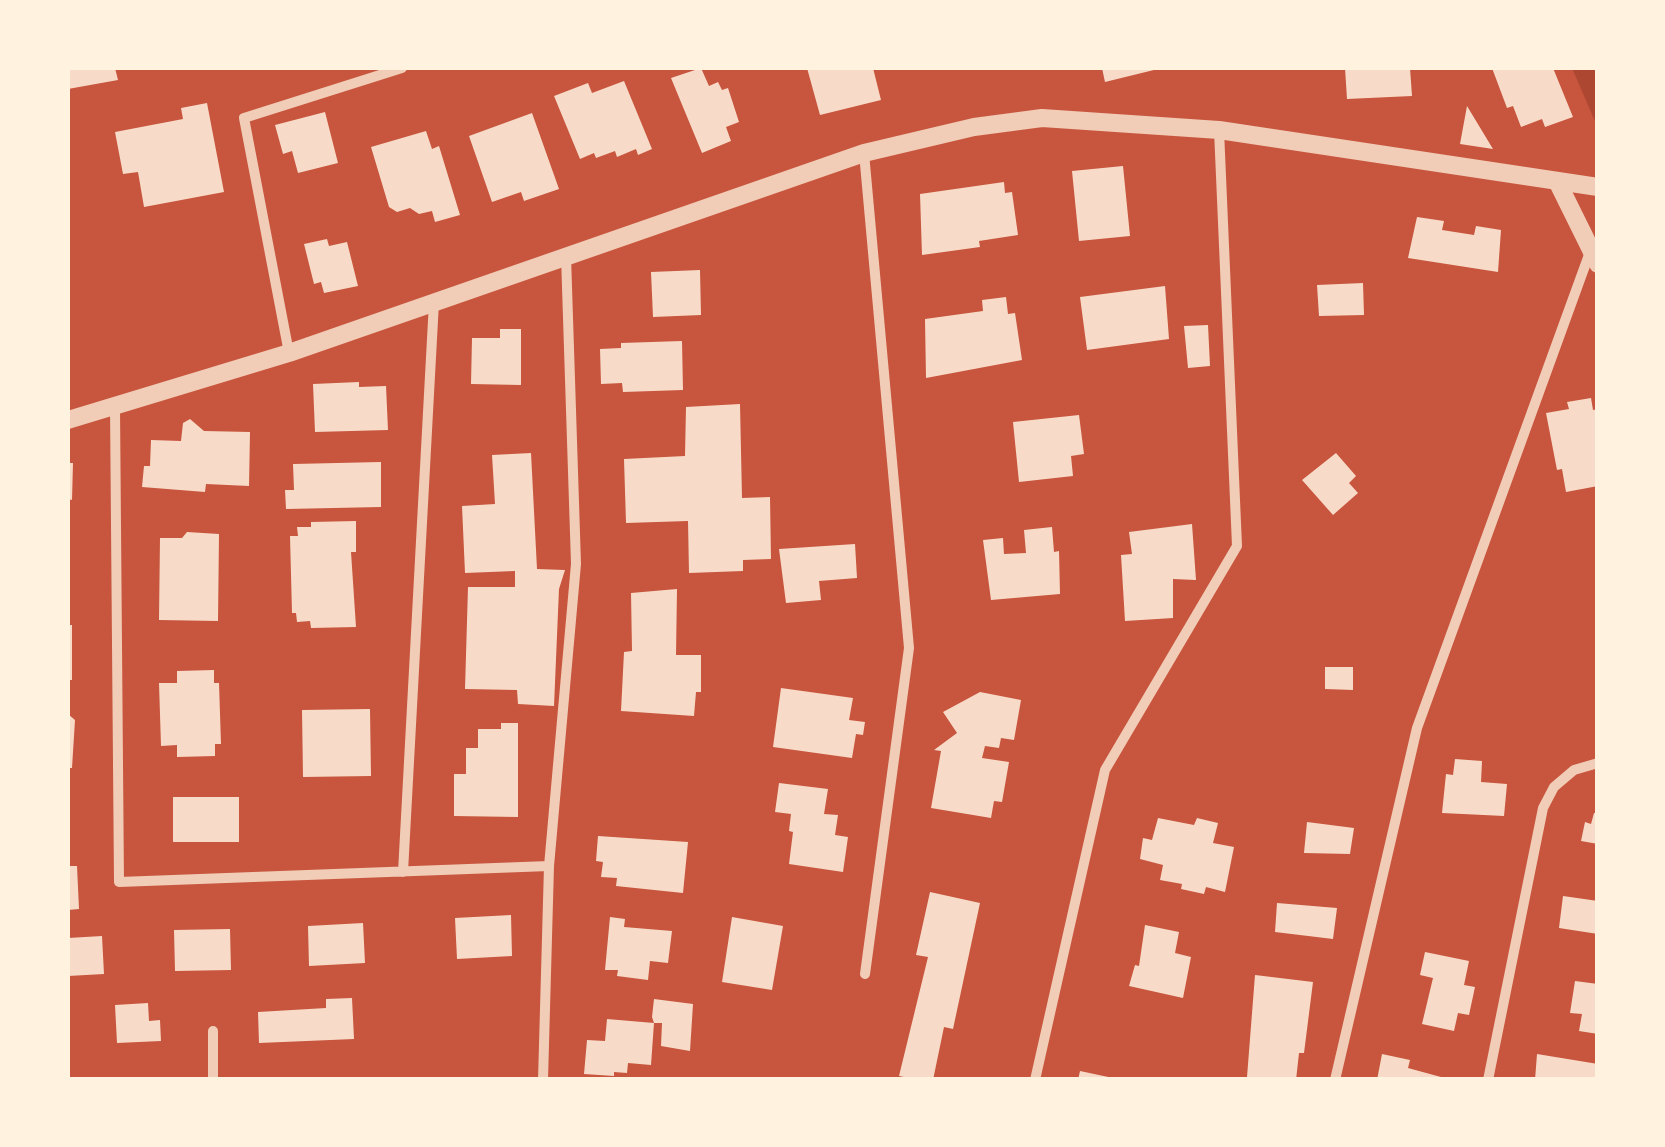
<!DOCTYPE html>
<html>
<head>
<meta charset="utf-8">
<style>
	body { margin:0 }
	#map { position:relative; width:1665px; height:1147px; overflow:hidden; background:#c8553d; font-family:"Archivo Narrow",sans-serif }
	canvas { display:block }
	.frame { position:absolute; inset:0; border:70px solid #fff3e0; pointer-events:none }
</style>
</head>
<body>
<div id="map">
<canvas width="1665" height="1147"></canvas>
<div class="frame"></div>
</div>
<script>
const ctx = document.querySelector('canvas').getContext('2d');
ctx.lineJoin = 'round';
function paint(path, color) { ctx.fillStyle = color; ctx.fill(path, 'evenodd'); }
const shape = rows => new Path2D(rows.map(r => 'M' + r).join(''));
function stroke(path, color, width, dash) { ctx.strokeStyle = color; ctx.lineWidth = width; ctx.lineCap = dash ? 'butt' : 'round'; ctx.setLineDash(dash || []); ctx.stroke(path); }
paint(shape([
	[1572,68,1597,68,1597,126]
]), '#ae4732');
paint(shape([
	[68,68,115,68,118,80,68,89],
	[701,68,709,86,718,82,722,90,728,88,739,122,726,127,731,141,702,153,671,78],
	[807,68,873,68,881,100,820,115],
	[1102,68,1158,68,1158,69,1105,82],
	[1345,68,1410,68,1412,96,1347,99],
	[1492,68,1553,68,1573,117,1545,127,1542,119,1521,127,1513,106,1507,108],
	[624,81,652,149,638,155,636,149,617,157,615,151,596,158,594,153,580,159,554,96,588,83,592,93],
	[207,103,224,192,144,207,138,172,123,174,115,132,183,119,181,108],
	[1467,106,1493,149,1460,144],
	[325,112,338,163,298,173,292,151,283,154,275,125],
	[532,113,559,189,524,201,521,192,492,202,469,136],
	[426,131,432,149,439,146,460,215,435,222,432,211,419,214,410,208,397,212,389,207,371,147],
	[1123,166,1130,236,1079,241,1072,171],
	[1004,182,1005,193,1012,192,1018,235,979,241,980,247,922,255,920,194],
	[1417,217,1444,221,1442,230,1474,235,1476,226,1501,230,1498,272,1408,258],
	[327,239,329,246,347,242,358,286,324,293,321,282,314,284,304,244],
	[700,270,701,315,653,317,651,272],
	[1363,283,1364,315,1319,316,1317,285],
	[1165,286,1169,339,1087,350,1080,297],
	[1006,297,1008,314,1015,313,1022,360,926,378,925,319,983,311,982,300],
	[1208,325,1210,366,1188,368,1184,326],
	[500,329,521,329,521,385,471,384,472,338,500,338],
	[682,341,683,390,623,392,622,383,601,384,600,349,621,348,621,343],
	[359,382,359,387,386,386,388,430,315,432,313,384],
	[1591,398,1593,410,1598,409,1598,486,1566,492,1562,469,1557,470,1546,413,1569,409,1567,402],
	[740,404,742,498,770,497,771,559,743,560,743,571,689,573,688,521,626,523,624,459,685,456,686,407],
	[1079,415,1084,454,1071,456,1073,476,1019,482,1013,422],
	[190,419,204,431,250,432,249,486,206,484,205,492,142,487,144,466,150,466,151,440,181,441,183,423],
	[531,453,537,569,565,570,559,589,554,706,518,704,517,690,465,689,468,587,515,587,515,571,465,573,462,506,495,504,492,455],
	[1336,453,1356,476,1349,483,1358,493,1333,515,1302,480],
	[381,462,381,507,286,509,285,490,294,490,293,464],
	[68,463,73,463,72,500,68,499],
	[356,521,356,552,351,552,356,627,311,628,310,621,297,622,296,613,292,613,290,536,298,536,297,527,311,527,311,522],
	[1192,524,1196,580,1173,579,1173,618,1125,621,1121,555,1132,554,1129,532],
	[1052,527,1054,552,1059,551,1060,594,991,600,983,540,1003,538,1004,554,1026,553,1024,530],
	[187,532,219,534,218,621,159,620,160,538,182,538],
	[855,544,857,578,819,581,821,600,786,603,779,549],
	[677,589,676,655,701,655,701,692,696,692,694,716,621,711,624,652,632,651,631,593],
	[68,625,72,625,72,680,68,680],
	[1325,667,1353,667,1353,690,1325,689],
	[214,670,214,683,219,683,221,744,215,744,215,756,177,757,177,745,161,746,159,683,177,683,177,671],
	[781,688,853,698,849,720,865,722,863,735,856,734,852,758,773,747],
	[980,692,1021,700,1014,740,1001,738,999,748,985,746,982,758,1009,762,1002,802,994,801,991,818,931,808,941,751,934,750,957,733,943,712],
	[370,709,371,776,303,777,302,710],
	[68,714,75,720,72,768,68,768],
	[501,723,518,723,518,817,454,816,454,774,466,774,466,748,478,748,478,729,501,729],
	[1455,759,1482,761,1481,782,1507,784,1504,816,1442,813,1446,774,1453,775],
	[779,783,828,789,824,814,838,815,835,835,848,837,843,872,789,864,793,832,789,831,791,814,775,812],
	[173,797,239,797,239,842,173,842],
	[1594,813,1598,813,1598,844,1581,841,1585,822,1591,824],
	[1158,818,1194,825,1197,818,1218,823,1213,843,1234,847,1225,892,1206,887,1204,894,1181,889,1182,884,1160,880,1163,865,1140,859,1143,838,1152,840],
	[1307,822,1354,828,1350,854,1304,853],
	[598,836,688,842,683,893,616,886,617,878,601,877,603,862,596,861],
	[68,866,77,866,79,909,68,910],
	[930,892,980,903,953,1029,944,1027,933,1080,919,1080,899,1076,928,957,916,955],
	[1563,896,1598,901,1598,934,1559,928],
	[1277,903,1337,908,1333,939,1275,932],
	[511,915,512,956,457,959,455,918],
	[610,917,625,919,624,927,672,931,668,963,650,961,648,980,617,976,618,970,605,970],
	[732,917,783,926,772,990,722,982],
	[363,923,365,963,309,966,308,926],
	[1145,925,1179,932,1175,953,1191,957,1183,998,1129,986,1135,965,1139,966],
	[230,929,231,970,175,971,174,930],
	[102,936,104,974,68,976,68,938],
	[1425,952,1469,961,1464,985,1475,987,1469,1015,1458,1013,1454,1031,1422,1024,1433,978,1420,975],
	[1255,975,1313,982,1304,1053,1299,1053,1296,1080,1247,1077],
	[1575,981,1598,984,1598,1034,1579,1031,1582,1014,1570,1013],
	[352,998,354,1039,259,1043,258,1012,326,1008,326,999],
	[654,999,693,1004,690,1051,661,1046,662,1023,654,1023,652,1017],
	[148,1003,149,1021,160,1020,161,1041,117,1043,115,1005],
	[607,1019,654,1023,651,1065,628,1063,627,1073,614,1072,614,1076,584,1074,587,1040,605,1041],
	[1382,1054,1410,1060,1408,1068,1452,1080,1377,1080],
	[1537,1054,1598,1064,1598,1080,1535,1080],
	[1080,1071,1113,1078,1113,1080,1078,1080]
]), '#f7dbc8');
stroke(shape([
	[864,153,909,648,865,974],
	[289,353,244,118,402,68],
	[115,407,119,882,549,866],
	[403,872,434,302],
	[213,1080,213,1031],
	[543,1080,549,866,576,564,566,256],
	[1035,1080,1105,770,1237,546,1219,130],
	[1335,1080,1417,728,1590,252],
	[1488,1080,1543,808,1554,787,1574,770,1598,763]
]), '#f1ccb7', 10);
stroke(shape([
	[1557,181,1598,264],
	[68,420,289,353,864,153,974,127,1042,118,1219,130,1598,187]
]), '#f1ccb7', 18);
</script>
</body>
</html>
